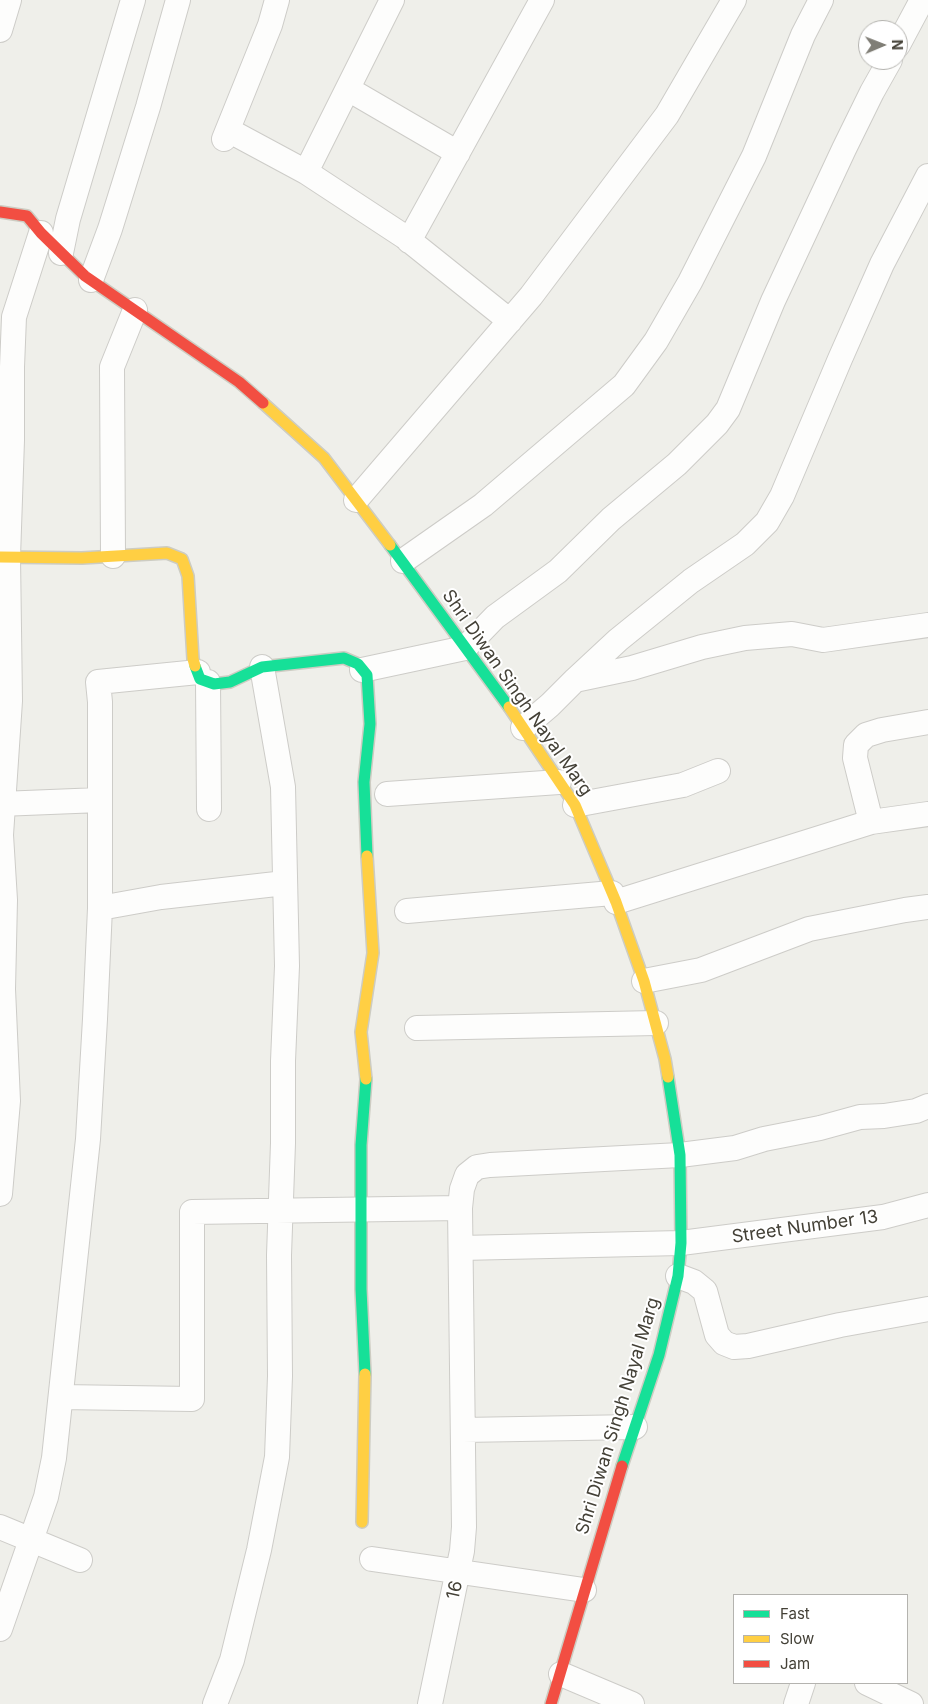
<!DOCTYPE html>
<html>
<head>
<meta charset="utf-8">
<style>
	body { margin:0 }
	#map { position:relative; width:928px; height:1704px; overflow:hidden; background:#efefea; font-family:Inter,sans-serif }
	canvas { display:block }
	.legend { position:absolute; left:733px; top:1594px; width:175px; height:90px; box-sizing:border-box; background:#fff; border:1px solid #b4b3af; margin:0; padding:6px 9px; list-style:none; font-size:15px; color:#444137 }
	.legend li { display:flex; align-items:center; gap:10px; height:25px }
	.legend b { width:25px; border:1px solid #b4b3af }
	.north { position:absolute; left:858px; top:20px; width:50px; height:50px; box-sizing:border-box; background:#fff; border:1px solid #b4b3af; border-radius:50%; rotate:89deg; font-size:14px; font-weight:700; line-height:20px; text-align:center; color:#444137 }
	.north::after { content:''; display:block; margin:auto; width:18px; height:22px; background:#807e76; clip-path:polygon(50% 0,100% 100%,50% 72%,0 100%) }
</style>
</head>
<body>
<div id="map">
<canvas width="928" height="1704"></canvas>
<ul class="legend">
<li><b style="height:6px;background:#16e098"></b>Fast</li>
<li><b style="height:6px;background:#ffcf43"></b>Slow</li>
<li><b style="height:6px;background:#f24e42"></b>Jam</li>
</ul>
<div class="north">N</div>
</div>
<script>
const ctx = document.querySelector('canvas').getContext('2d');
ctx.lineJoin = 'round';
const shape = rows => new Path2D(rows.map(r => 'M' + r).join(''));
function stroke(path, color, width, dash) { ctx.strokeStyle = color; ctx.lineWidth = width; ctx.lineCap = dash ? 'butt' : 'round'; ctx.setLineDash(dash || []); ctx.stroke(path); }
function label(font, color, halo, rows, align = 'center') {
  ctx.font = font + ' Inter,sans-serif'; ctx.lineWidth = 4; ctx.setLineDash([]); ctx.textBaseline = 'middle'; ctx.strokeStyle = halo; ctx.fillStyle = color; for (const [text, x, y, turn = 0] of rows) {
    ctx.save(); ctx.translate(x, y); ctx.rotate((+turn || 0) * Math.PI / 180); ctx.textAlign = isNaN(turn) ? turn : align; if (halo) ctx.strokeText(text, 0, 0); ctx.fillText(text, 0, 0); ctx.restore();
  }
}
const street = shape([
	[392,0,306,172,405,237,510,321],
	[0,30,9,0],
	[898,45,922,0],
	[348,89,458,153],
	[228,130,306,172],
	[224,139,270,25,277,0],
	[409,241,542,0],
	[61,253,68,219,133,0],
	[91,280,110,229,148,107,178,0],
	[356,500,531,296,667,115,734,0],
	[113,556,112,367,135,310],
	[403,561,483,505,624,385,656,341,690,282,754,156,803,35,821,0],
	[362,670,465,648,495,617,558,571,611,519,677,464,717,424,728,409,773,301,844,149,872,92,890,60],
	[575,680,632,668,702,647,745,638,792,634,823,640,928,625],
	[208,682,209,809],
	[523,728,550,705,575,680,618,640,691,581,745,544,767,522,782,496,840,359,882,264,928,176],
	[387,794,559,782],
	[0,804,100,800],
	[575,805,683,785,718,771],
	[871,822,855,758,856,745,866,735,882,730,928,722],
	[616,902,871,822,928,814],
	[100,908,161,897,285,883],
	[407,911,612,893],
	[644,981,701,970,809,929,905,910,928,907],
	[417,1028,656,1023],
	[0,1194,8,1101,3,989,5,900,1,835,10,701,8,557,12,440,12,367,14,317,41,233],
	[461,1248,681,1243,883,1217,928,1205],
	[678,1276,694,1282,705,1291,717,1335,724,1343,734,1347,748,1346,840,1325,928,1309],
	[61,1397,192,1399,192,1212,460,1208],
	[463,1430,635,1427],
	[0,1527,80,1560],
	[372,1559,584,1590],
	[0,1629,46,1497,54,1458,88,1139,95,1019,100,908,100,702,98,682,198,672],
	[561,1674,632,1704],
	[867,1683,911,1704],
	[215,1704,232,1660,259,1550,277,1457,280,1376,279,1255,283,1143,283,1061,287,966,283,787,262,667],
	[430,1704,462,1551,464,1527,460,1208,462,1189,467,1175,477,1167,490,1165,680,1155,735,1148,764,1139,820,1128,860,1117,884,1116,916,1111,928,1106],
	[796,1704,803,1683]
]);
const fast = shape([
	[390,545,509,707],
	[195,666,200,679,214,684,230,682,262,667,344,658,358,664,367,675,370,724,364,782,367,856],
	[365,1374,361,1289,361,1145,366,1079],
	[622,1466,659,1355,678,1276,681,1243,680,1155,668,1077]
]);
const slow = shape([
	[263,403,324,458,390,545],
	[0,557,82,558,167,553,182,559,188,576,193,659,195,666],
	[509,707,575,805,616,902,644,981,665,1059,668,1077],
	[366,1079,361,1032,373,953,367,856],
	[362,1522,365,1374]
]);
const jam = shape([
	[0,212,27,216,41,233,85,276,239,382,263,403],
	[551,1704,622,1466]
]);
stroke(street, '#cdccc8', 26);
stroke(fast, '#cdccc2', 14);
stroke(slow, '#cdccc2', 14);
stroke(jam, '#cdccc2', 14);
stroke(street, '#fdfdfc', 24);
stroke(fast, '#16e098', 11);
stroke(slow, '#ffcf43', 11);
stroke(jam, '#f24e42', 11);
label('18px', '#444137', '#fff', [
	["Shri Diwan Singh Nayal Marg",517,693,55],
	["Street Number 13",805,1227,-8],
	["Shri Diwan Singh Nayal Marg",618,1416,-73],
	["16",455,1590,-78]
]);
</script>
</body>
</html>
